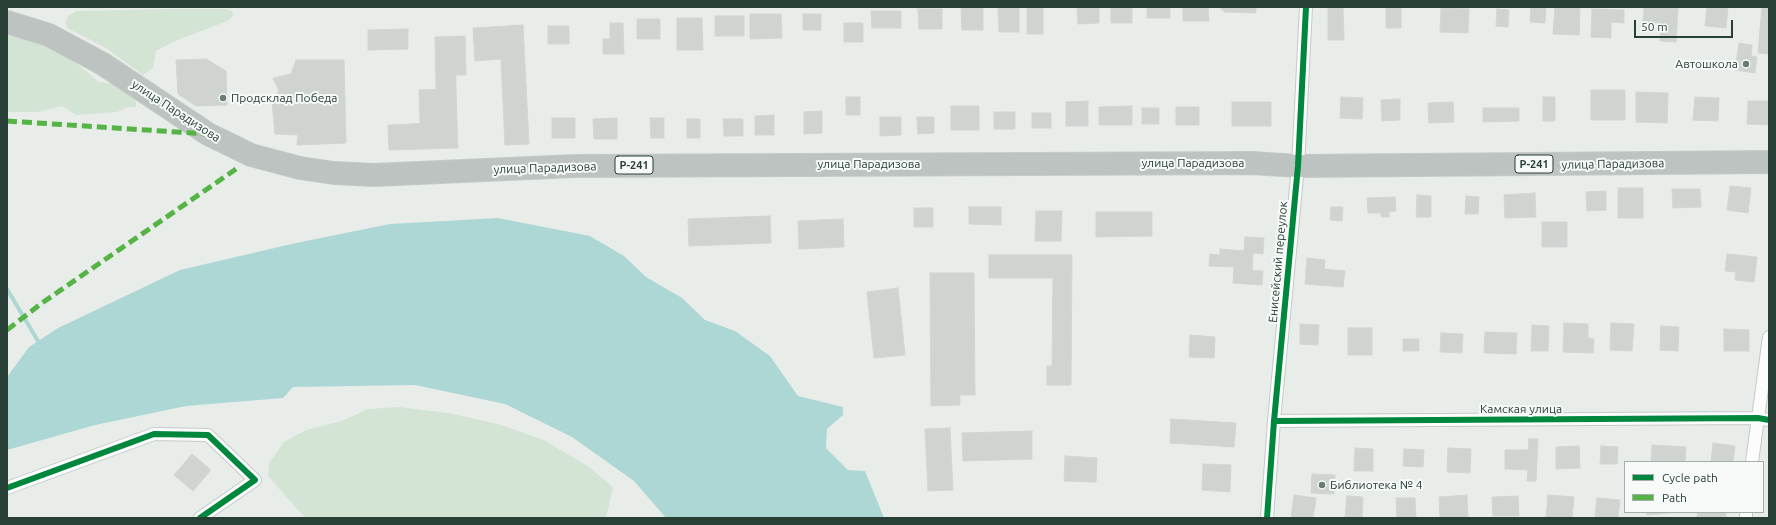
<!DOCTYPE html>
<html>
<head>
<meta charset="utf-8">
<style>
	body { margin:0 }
	#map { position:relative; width:1776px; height:525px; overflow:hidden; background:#e8edea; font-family:Ubuntu,sans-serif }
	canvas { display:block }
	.frame { position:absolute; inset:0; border:8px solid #273f34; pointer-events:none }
	.legend { position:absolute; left:1624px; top:461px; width:140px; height:52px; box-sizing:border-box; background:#f7faf8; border:1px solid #a4afaa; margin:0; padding:5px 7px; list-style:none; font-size:12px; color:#273f34 }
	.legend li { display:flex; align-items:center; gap:8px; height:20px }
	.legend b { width:20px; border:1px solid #a4afaa }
	.scale { position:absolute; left:1634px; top:20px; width:99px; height:18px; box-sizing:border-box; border:2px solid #273f34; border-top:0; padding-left:5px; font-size:12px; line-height:14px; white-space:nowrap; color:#273f34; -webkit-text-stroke:3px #f7faf8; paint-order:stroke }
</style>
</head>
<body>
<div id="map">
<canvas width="1776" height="525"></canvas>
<div class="frame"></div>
<ul class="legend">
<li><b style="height:5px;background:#00873e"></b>Cycle path</li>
<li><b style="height:5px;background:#56b346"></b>Path</li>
</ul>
<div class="scale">50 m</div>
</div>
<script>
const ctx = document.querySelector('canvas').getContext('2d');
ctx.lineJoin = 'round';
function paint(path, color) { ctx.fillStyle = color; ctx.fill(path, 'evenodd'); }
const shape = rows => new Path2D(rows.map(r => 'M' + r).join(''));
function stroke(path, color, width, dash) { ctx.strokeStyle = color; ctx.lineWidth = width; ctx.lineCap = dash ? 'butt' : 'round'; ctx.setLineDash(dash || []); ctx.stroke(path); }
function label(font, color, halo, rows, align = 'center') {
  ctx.font = font + ' Ubuntu,sans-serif'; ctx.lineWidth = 4; ctx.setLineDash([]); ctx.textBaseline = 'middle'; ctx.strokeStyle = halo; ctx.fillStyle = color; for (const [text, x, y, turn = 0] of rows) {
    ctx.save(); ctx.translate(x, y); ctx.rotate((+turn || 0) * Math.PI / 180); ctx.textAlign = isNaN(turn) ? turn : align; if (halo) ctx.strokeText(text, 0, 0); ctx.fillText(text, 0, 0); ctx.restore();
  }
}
paint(shape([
	[170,9,226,9,232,11,233,16,227,21,173,42,156,51,153,68,143,75,106,48,67,28,66,21,68,16,76,11],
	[7,35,13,36,61,51,99,82,115,84,136,98,136,107,129,107,117,112,76,115,62,106,38,112,7,112],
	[398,407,448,413,498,424,544,440,589,467,613,487,606,518,305,518,268,476,269,463,284,442,306,430,342,421,368,409]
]), '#d3e4d5');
paint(shape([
	[498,218,590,236,624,256,646,277,682,298,705,320,735,331,770,356,798,396,843,407,843,415,827,429,826,448,848,470,865,471,884,518,666,518,634,481,572,437,505,404,415,385,293,387,283,398,186,406,95,425,7,450,7,377,29,347,58,328,180,270,296,243,390,224]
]), '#add7d4');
stroke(shape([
	[7,289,38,341]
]), '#add7d4', 4);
const building = shape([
	[983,7,983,30,962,30,961,8,983,7],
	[1099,7,1099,23,1078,24,1077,8,1099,7],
	[1111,7,1132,7,1132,23,1111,23,1111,7],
	[1147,7,1170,7,1170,18,1147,18,1147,7],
	[1183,7,1208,7,1209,21,1183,21,1183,7],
	[1221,7,1256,7,1256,13,1224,12,1224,10,1221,10,1221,7],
	[1328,7,1343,7,1344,40,1328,40,1328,7],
	[1386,7,1401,7,1401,28,1386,28,1386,7],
	[1531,7,1546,7,1545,23,1530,22,1531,7],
	[1555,7,1580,8,1579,35,1553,34,1555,7],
	[1644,7,1678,8,1676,42,1660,41,1661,23,1643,22,1644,7],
	[1707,7,1728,7,1726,28,1705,26,1707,7],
	[1762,7,1769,7,1769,54,1758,53,1762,7],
	[998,8,1019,8,1019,32,999,32,998,8],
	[1027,8,1043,8,1043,34,1027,34,1027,8],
	[1441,8,1469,9,1468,33,1440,32,1441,8],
	[918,9,942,9,942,29,919,29,918,9],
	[1497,9,1509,10,1508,27,1496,26,1497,9],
	[1592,9,1624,10,1624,23,1611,22,1611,38,1591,37,1592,9],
	[871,11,901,11,901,28,872,28,871,11],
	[750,14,781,14,782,38,750,39,750,14],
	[803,14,821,14,821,30,803,30,803,14],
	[715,16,744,16,744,36,715,36,715,16],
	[677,18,702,18,703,50,677,50,677,18],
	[637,19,660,19,660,39,637,39,637,19],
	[610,23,623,23,624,54,603,54,603,39,610,39,610,23],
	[844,23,863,23,863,42,844,42,844,23],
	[523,25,529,144,505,145,501,59,475,61,473,28,523,25],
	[548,26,569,26,569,44,548,44,548,26],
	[408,29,408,49,368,50,368,30,408,29],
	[465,36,466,75,456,75,456,89,436,90,435,37,465,36],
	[1739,43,1752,45,1751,56,1757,57,1755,73,1735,70,1739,43],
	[206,59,226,71,227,105,196,106,178,94,176,60,206,59],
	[296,60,344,60,346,143,297,145,298,135,275,134,272,101,279,91,273,78,291,74,296,60],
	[456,89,457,122,420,124,419,90,456,89],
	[1591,90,1625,90,1625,120,1591,120,1591,90],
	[1636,92,1668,93,1667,123,1636,122,1636,92],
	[846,97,860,97,860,115,846,115,846,97],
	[1341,97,1363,98,1362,119,1340,118,1341,97],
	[1543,97,1555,97,1555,121,1543,121,1543,97],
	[1695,97,1719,98,1718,121,1693,120,1695,97],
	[1400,99,1400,120,1382,121,1381,100,1400,99],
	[1088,101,1088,126,1066,126,1066,102,1088,101],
	[1748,101,1769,101,1769,125,1747,124,1748,101],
	[1232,102,1271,102,1271,126,1232,126,1232,102],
	[1453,102,1454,122,1429,123,1428,103,1453,102],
	[951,106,979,106,979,130,951,130,951,106],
	[1132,106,1132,125,1099,125,1099,107,1132,106],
	[1176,107,1199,107,1199,125,1176,125,1176,107],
	[1142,108,1159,108,1159,124,1142,124,1142,108],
	[1483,108,1519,108,1519,121,1483,122,1483,108],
	[822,111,822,133,804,134,804,112,822,111],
	[994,112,1015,112,1015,129,994,129,994,112],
	[1032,113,1051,113,1051,128,1032,128,1032,113],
	[774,115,774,135,755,135,755,116,774,115],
	[880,117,901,117,901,135,880,136,880,117],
	[917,117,934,117,934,133,918,134,917,117],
	[552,118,575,118,575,138,552,138,552,118],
	[617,118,617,139,594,139,593,119,617,118],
	[650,118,664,118,664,138,651,138,650,118],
	[687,119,700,119,700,138,687,138,687,119],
	[723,119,743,119,743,136,724,136,723,119],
	[457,122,458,148,389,150,388,125,457,122],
	[1730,186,1751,188,1748,213,1727,210,1730,186],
	[1618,188,1643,188,1643,218,1618,218,1618,188],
	[1672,189,1700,189,1701,207,1673,208,1672,189],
	[1606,191,1606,210,1587,211,1586,192,1606,191],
	[1535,193,1536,217,1505,218,1504,195,1535,193],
	[1417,195,1431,196,1431,217,1416,217,1417,195],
	[1466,196,1479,197,1478,214,1465,214,1466,196],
	[1395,197,1396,211,1388,212,1390,217,1381,217,1381,213,1368,213,1367,198,1395,197],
	[969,207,1001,207,1001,225,969,224,969,207],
	[1331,207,1343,207,1342,221,1330,220,1331,207],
	[914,208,933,208,933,227,914,227,914,208],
	[1036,211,1062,211,1061,241,1035,241,1036,211],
	[1096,212,1152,212,1152,236,1096,237,1096,212],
	[770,216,771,243,689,246,688,219,770,216],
	[843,219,844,247,799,249,798,221,843,219],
	[1542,222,1567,222,1567,247,1542,247,1542,222],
	[1245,237,1264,238,1263,254,1253,253,1252,270,1263,271,1262,285,1233,283,1234,267,1209,266,1210,254,1220,255,1220,249,1244,251,1245,237],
	[1727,254,1757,257,1754,282,1735,280,1736,272,1725,271,1727,254],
	[989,255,1072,255,1071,385,1047,385,1047,366,1052,366,1053,278,989,278,989,255],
	[1307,258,1325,260,1324,269,1345,271,1343,287,1305,284,1307,258],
	[930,273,974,273,975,395,960,395,960,405,931,406,930,273],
	[898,288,905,355,874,358,867,292,898,288],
	[1564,323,1588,324,1588,338,1594,339,1593,353,1563,352,1564,323],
	[1611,323,1634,324,1632,351,1610,350,1611,323],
	[1300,324,1319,325,1318,345,1300,344,1300,324],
	[1532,325,1549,326,1548,351,1531,351,1532,325],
	[1661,326,1679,327,1678,351,1660,350,1661,326],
	[1348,328,1372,328,1372,355,1348,355,1348,328],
	[1724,329,1749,330,1749,351,1724,351,1724,329],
	[1485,332,1517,333,1516,354,1484,353,1485,332],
	[1441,333,1463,334,1462,353,1440,352,1441,333],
	[1190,335,1215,337,1214,358,1189,357,1190,335],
	[1403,339,1419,339,1419,351,1403,351,1403,339],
	[1171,419,1236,423,1234,447,1170,443,1171,419],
	[950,428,953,490,928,491,925,429,950,428],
	[1032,431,1032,459,963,461,962,433,1032,431],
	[1529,439,1538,439,1536,481,1527,481,1528,470,1505,469,1505,450,1528,450,1529,439],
	[1713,443,1735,446,1733,462,1711,462,1713,443],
	[1652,445,1686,447,1685,462,1651,462,1652,445],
	[1579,446,1580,468,1556,469,1556,447,1579,446],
	[1601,446,1618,447,1617,464,1600,464,1601,446],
	[1355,448,1373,449,1373,471,1354,471,1355,448],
	[1448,448,1471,449,1470,473,1447,472,1448,448],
	[1404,449,1424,450,1423,467,1403,466,1404,449],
	[192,454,211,470,193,491,174,475,192,454],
	[1065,456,1097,458,1096,482,1064,481,1065,456],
	[1203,464,1231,465,1230,492,1202,490,1203,464],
	[1312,474,1335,475,1334,494,1311,493,1312,474],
	[1294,495,1316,498,1313,518,1291,518,1294,495],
	[1467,495,1468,518,1440,518,1439,497,1467,495],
	[1548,495,1574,497,1572,518,1546,518,1548,495],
	[1347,496,1363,497,1362,518,1345,518,1347,496],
	[1518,496,1519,516,1493,516,1492,497,1518,496],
	[1396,498,1415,498,1416,518,1397,518,1396,498],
	[1597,498,1620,500,1618,518,1595,517,1597,498],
	[1647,512,1678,512,1647,515,1647,512],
	[1698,512,1726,512,1726,518,1697,517,1698,512]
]);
paint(building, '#cfd4d1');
stroke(building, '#d1d5d3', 1);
const street = shape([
	[1274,421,1758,418,1769,420],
	[1752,462,1769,337],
	[7,488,154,434,208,435,255,480,200,518],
	[1267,518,1274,421,1298,166,1306,7],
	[1746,518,1746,512]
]);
const highway = shape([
	[7,22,49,35,103,64,208,134,251,155,300,168,334,173,374,175,575,166,1252,163,1298,166,1769,162]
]);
stroke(street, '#c5cac7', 14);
stroke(highway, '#c4cbc7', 24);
stroke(street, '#fcfcfc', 12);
stroke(highway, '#bdc3c0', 22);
stroke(shape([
	[7,121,208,134],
	[7,330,42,303,239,167]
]), '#56b346', 5, [10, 5]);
stroke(shape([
	[1274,421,1758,418,1769,420],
	[7,488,154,434,208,435,255,480,200,518],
	[1267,518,1274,421,1298,166,1306,7]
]), '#00873e', 6);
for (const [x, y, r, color] of [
	[1746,64,4,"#6b7c74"],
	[223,98,4,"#6b7c74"],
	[1322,485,4,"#6b7c74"]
]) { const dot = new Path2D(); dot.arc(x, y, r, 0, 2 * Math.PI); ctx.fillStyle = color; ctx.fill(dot); stroke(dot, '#f7faf8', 1.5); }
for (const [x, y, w] of [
	[1534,164,38],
	[634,165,38]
]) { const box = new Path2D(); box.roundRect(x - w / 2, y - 9, w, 18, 3); ctx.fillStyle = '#f7faf8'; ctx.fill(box); stroke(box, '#273f34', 1); }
label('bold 11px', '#273f34', null, [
	["Р-241",1534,164],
	["Р-241",634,165]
]);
label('12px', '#273f34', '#f7faf8', [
	["Автошкола",1738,64,"right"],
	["Продсклад Победа",231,98],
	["Библиотека № 4",1330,485]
], 'left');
label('12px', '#273f34', '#f7faf8', [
	["улица Парадизова",176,111,33],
	["улица Парадизова",1193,163],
	["улица Парадизова",869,164],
	["улица Парадизова",1613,164,-1],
	["улица Парадизова",545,168,-2],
	["Енисейский переулок",1278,262,-85],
	["Камская улица",1521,409]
]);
</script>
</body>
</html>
